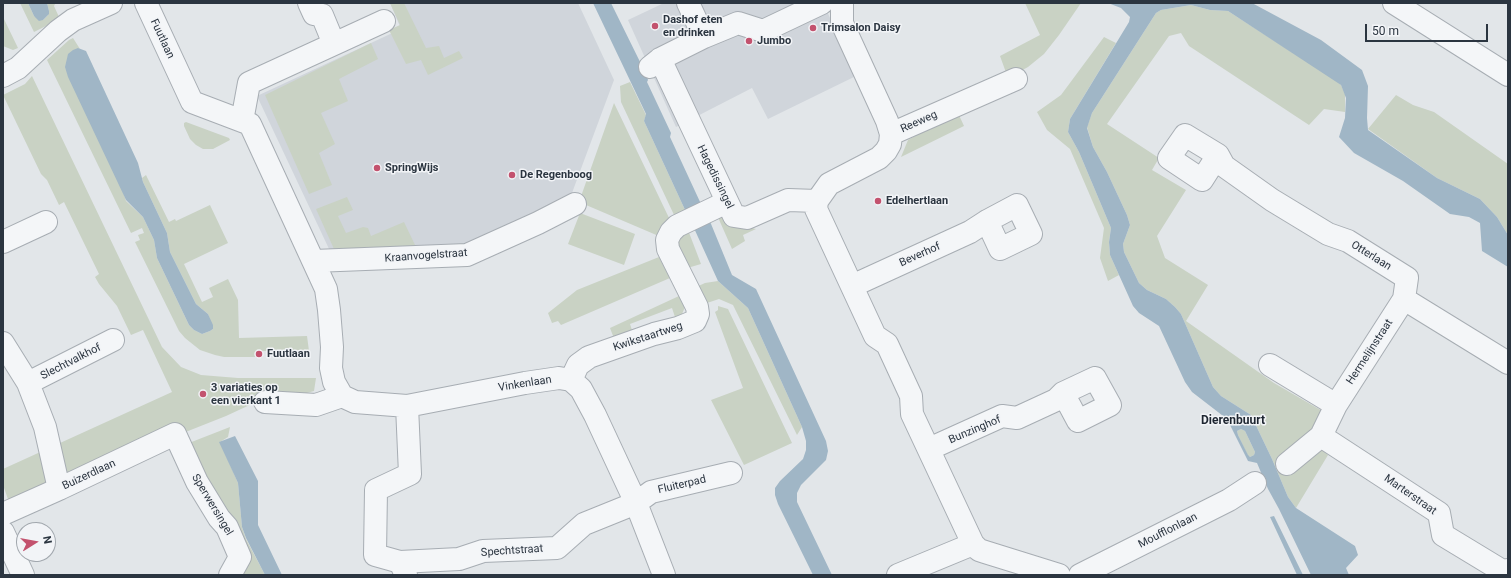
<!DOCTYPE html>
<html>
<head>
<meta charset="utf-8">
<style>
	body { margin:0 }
	#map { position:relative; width:1511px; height:578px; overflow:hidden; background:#e2e6e9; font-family:Roboto,sans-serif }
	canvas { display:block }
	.frame { position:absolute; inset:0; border:4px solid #2b3540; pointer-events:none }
	.north { position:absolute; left:16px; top:522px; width:40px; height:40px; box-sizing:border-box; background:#f2f4f7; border:1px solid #a2a8ae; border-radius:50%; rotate:79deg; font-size:11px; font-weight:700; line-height:16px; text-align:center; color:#2b3540 }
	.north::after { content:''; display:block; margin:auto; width:14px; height:18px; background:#c3526e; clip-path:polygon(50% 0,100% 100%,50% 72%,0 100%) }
	.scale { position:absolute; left:1365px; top:24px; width:123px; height:18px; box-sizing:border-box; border:2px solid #2b3540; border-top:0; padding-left:5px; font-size:12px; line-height:14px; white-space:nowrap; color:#2b3540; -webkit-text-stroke:3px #f2f4f7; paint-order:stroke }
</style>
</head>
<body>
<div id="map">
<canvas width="1511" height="578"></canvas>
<div class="frame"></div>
<div class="north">N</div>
<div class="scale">50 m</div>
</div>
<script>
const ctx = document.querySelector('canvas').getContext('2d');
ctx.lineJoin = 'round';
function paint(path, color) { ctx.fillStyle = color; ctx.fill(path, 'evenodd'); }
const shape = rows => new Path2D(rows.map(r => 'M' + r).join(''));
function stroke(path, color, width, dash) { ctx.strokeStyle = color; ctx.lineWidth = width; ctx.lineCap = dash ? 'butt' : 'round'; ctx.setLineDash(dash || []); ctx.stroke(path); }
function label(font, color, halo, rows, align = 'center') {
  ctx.font = font + ' Roboto,sans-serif'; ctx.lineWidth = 3; ctx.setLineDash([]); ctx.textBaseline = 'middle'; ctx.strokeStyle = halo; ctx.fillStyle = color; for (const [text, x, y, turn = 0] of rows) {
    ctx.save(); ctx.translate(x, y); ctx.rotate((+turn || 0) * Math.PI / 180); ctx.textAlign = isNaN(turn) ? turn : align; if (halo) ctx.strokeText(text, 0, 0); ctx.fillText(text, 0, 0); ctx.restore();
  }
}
paint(shape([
	[390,3,578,3,614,80,569,201,470,248,330,251,257,96,401,29],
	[664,3,837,3,826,9,856,76,768,119,752,88,676,127,628,20]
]), '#d0d5db');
paint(shape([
	[20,3,28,3,34,16,43,20,48,15,49,11,47,3,55,3,55,4,54,6,59,17,50,24,34,32],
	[390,3,404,3,426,48,439,46,444,58,459,51,463,58,428,75,421,60,406,64,389,30,400,25],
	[1025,3,1081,3,1059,35,1044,54,1028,67,1008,78,1000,56,1040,35],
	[1191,5,1210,10,1228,11,1337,81,1341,85,1345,94,1345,112,1324,109,1309,125,1189,46,1181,33,1169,36,1107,124,1159,158,1152,170,1186,190,1157,236,1165,258,1208,285,1186,321,1274,383,1324,412,1308,435,1328,455,1296,508,1288,497,1272,459,1251,415,1221,396,1213,387,1181,314,1175,307,1166,299,1147,290,1139,283,1124,252,1123,244,1130,225,1127,215,1107,172,1093,147,1087,127,1092,113,1156,13,1161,10],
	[3,17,18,48,13,50,3,46],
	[1104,37,1116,43,1070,119,1068,132,1079,152,1111,228,1109,242,1110,255,1119,275,1108,281,1100,258,1104,228,1070,149,1047,130,1037,112,1061,95],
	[73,38,80,49,78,48,126,201,143,217,154,240,157,258,189,325,194,330,202,334,210,331,213,329,208,314,196,304,170,252,167,233,143,182,142,178,146,175,169,222,175,219,176,221,210,205,228,243,184,264,202,302,213,297,209,288,228,279,238,300,239,338,307,336,309,351,257,351,257,357,224,357,215,355,200,350,185,338,179,331,135,242,140,240,138,235,144,233,142,228,131,233,47,60,69,40],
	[371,43,378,59,339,79,348,101,321,113,335,144,319,153,332,185,309,194,265,95],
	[32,76,162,347,181,367,201,375,238,378,316,378,314,391,296,396,267,397,226,416,9,502,3,485,3,469,172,392,143,330,131,335,117,306,99,284,95,277,99,274,64,202,59,205,47,180,41,174,3,95,25,84],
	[630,82,646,115,644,121,686,212,675,217,621,102,620,86],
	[1396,95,1413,105,1434,112,1508,164,1508,235,1497,217,1480,199,1437,178,1368,129],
	[614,103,670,220,661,237,579,202],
	[958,113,964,126,901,157,908,140],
	[186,122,229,138,230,140,213,149,203,149,196,145,190,139,184,126,184,123],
	[347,197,353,210,338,216,346,233,363,227,368,228,371,236,404,222,416,247,334,249,316,209],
	[580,213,635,234,624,265,568,244],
	[722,213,731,223,756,229,743,235,745,241,732,249,717,215],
	[688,230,701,264,684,269,673,246],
	[659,257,670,278,561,325,558,321,552,323,548,313,577,290],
	[718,281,748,308,802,427,797,435,733,305,719,299,701,305,692,289,705,283],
	[679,296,685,307,682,314,675,317,672,308,630,324,633,333,615,341,610,328],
	[718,306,728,309,792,443,744,465,711,400,743,388,715,312,718,310],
	[230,427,228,437,220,442,238,483,242,527,246,539,265,575,241,575,224,518,189,443],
	[1241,429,1245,431,1255,452,1254,455,1250,457,1248,456,1238,435,1237,431]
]), '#c9d2c4');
paint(shape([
	[28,3,47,3,49,11,49,14,43,20,39,21,34,16],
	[593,3,611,3,646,74,648,80,647,82,671,133,670,137,701,204,686,212,644,121,646,114],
	[1108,3,1252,3,1321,40,1362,70,1368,86,1367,118,1368,130,1437,178,1480,199,1497,217,1508,235,1508,267,1482,251,1480,223,1469,217,1450,214,1403,181,1354,153,1339,137,1345,118,1346,98,1341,85,1228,11,1210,10,1191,5,1161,10,1156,13,1092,113,1087,128,1093,147,1107,172,1127,215,1130,225,1123,244,1124,252,1139,283,1147,290,1166,299,1175,307,1181,314,1213,387,1221,396,1251,415,1272,459,1288,497,1296,508,1355,546,1358,555,1346,568,1349,575,1311,575,1279,509,1268,489,1257,463,1248,461,1227,419,1192,392,1185,382,1159,326,1139,313,1133,306,1110,255,1109,242,1111,228,1079,152,1068,132,1070,119,1129,22,1130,17,1121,8],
	[1241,429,1245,431,1255,452,1254,455,1250,457,1248,455,1238,435,1237,431],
	[78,48,86,51,138,163,143,182,167,233,170,252,196,304,208,314,213,325,213,329,210,331,202,334,194,330,189,325,157,258,154,240,143,217,126,200,68,77,65,67,68,54,73,50],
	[709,219,732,275,756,289,826,441,828,451,826,460,801,485,797,493,797,502,832,575,813,575,778,504,775,495,775,488,780,481,803,459,806,450,806,441,802,427,748,308,718,281,693,226],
	[235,436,258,481,258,525,282,575,265,575,246,538,242,527,238,483,219,442],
	[1274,516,1303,575,1297,575,1270,517]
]), '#a0b6c6');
const minor = shape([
	[146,3,192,102,250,124,326,289,329,310,332,347,331,368,334,382,342,396],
	[688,3,704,37],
	[842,3,842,23,887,121,891,134,890,144,886,151,879,158,829,184,817,201,816,209,875,336,887,344,911,396,912,414,973,544,979,550,985,552,1059,575],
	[1394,3,1508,75],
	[334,44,384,21],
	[660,59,734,216,747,218,788,200,817,201],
	[650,67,660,59,704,37,738,23,763,31,822,3],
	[3,76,18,68,58,31,73,20,111,3],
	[242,121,249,83,334,44,322,15,314,14,309,3],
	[891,134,1016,79],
	[1218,155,1202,180,1169,158,1185,135,1218,155,1224,166,1272,200,1328,234,1348,241,1407,278,1404,299,1508,363],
	[3,242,46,222],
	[314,261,467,255,538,223,575,204],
	[852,286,970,232,987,221,1017,205,1031,234,1000,249,987,221],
	[3,343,28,383,45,427,59,489],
	[1270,365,1336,405],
	[1095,378,1110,405,1078,421,1063,393,1095,378],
	[571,380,578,365,589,357,654,334,678,328,695,321,698,314,697,307,668,249,667,240,671,232,677,226,727,202],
	[28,383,113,340],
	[265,402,316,405,342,396,355,402,407,406,525,383,559,378,571,380,581,389,595,415,636,503,664,575],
	[1321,436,1439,513,1443,535,1504,572,1508,570],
	[929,449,1002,416,1017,418,1056,400,1063,393],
	[1287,464,1321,436,1336,405,1404,299],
	[3,514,59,489,175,434,197,482,219,518,227,527,240,557,230,575],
	[3,532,23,575],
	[400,562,459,559,483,551,557,548,584,524,636,503,651,492,731,473],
	[406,575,400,562,375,555,376,490,410,474,407,406],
	[898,575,973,544],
	[1080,575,1229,500,1255,483]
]);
stroke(minor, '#a7adb3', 24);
stroke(minor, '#f4f6f8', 22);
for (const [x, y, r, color] of [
	[655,26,4,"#c3526e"],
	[813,28,4,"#c3526e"],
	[749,41,4,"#c3526e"],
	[377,168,4,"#c3526e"],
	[512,175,4,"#c3526e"],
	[878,201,4,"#c3526e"],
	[259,354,4,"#c3526e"],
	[203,394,4,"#c3526e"]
]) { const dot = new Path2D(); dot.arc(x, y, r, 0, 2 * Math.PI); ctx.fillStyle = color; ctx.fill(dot); stroke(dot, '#f2f4f7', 1.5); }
label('bold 11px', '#2b3540', '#f2f4f7', [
	["Dashof eten",663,20],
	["en drinken",663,33],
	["Trimsalon Daisy",821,28],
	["Jumbo",757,41],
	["SpringWijs",385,168],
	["De Regenboog",520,175],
	["Edelhertlaan",886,201],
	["Fuutlaan",267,354],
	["3 variaties op",211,388],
	["een vierkant 1",211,401]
], 'left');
label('11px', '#2b3540', '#f2f4f7', [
	["Fuutlaan",162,39,65],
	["Reeweg",919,122,-24],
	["Hagedissingel",715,177,64],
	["Beverhof",920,255,-24],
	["Kraanvogelstraat",426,256,-4],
	["Otterlaan",1371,256,32],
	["Kwikstaartweg",648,337,-18],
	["Hermelijnstraat",1370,352,-57],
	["Slechtvalkhof",71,362,-27],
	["Vinkenlaan",525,384,-9],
	["Bunzinghof",975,430,-23],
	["Buizerdlaan",89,475,-25],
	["Fluiterpad",682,485,-13],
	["Marterstraat",1410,495,35],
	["Sperwersingel",212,505,59],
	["Moufflonlaan",1168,531,-27],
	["Spechtstraat",512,551,-4]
]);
label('bold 12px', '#1e2631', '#f2f4f7', [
	["Dierenbuurt",1233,421]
]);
</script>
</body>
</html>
